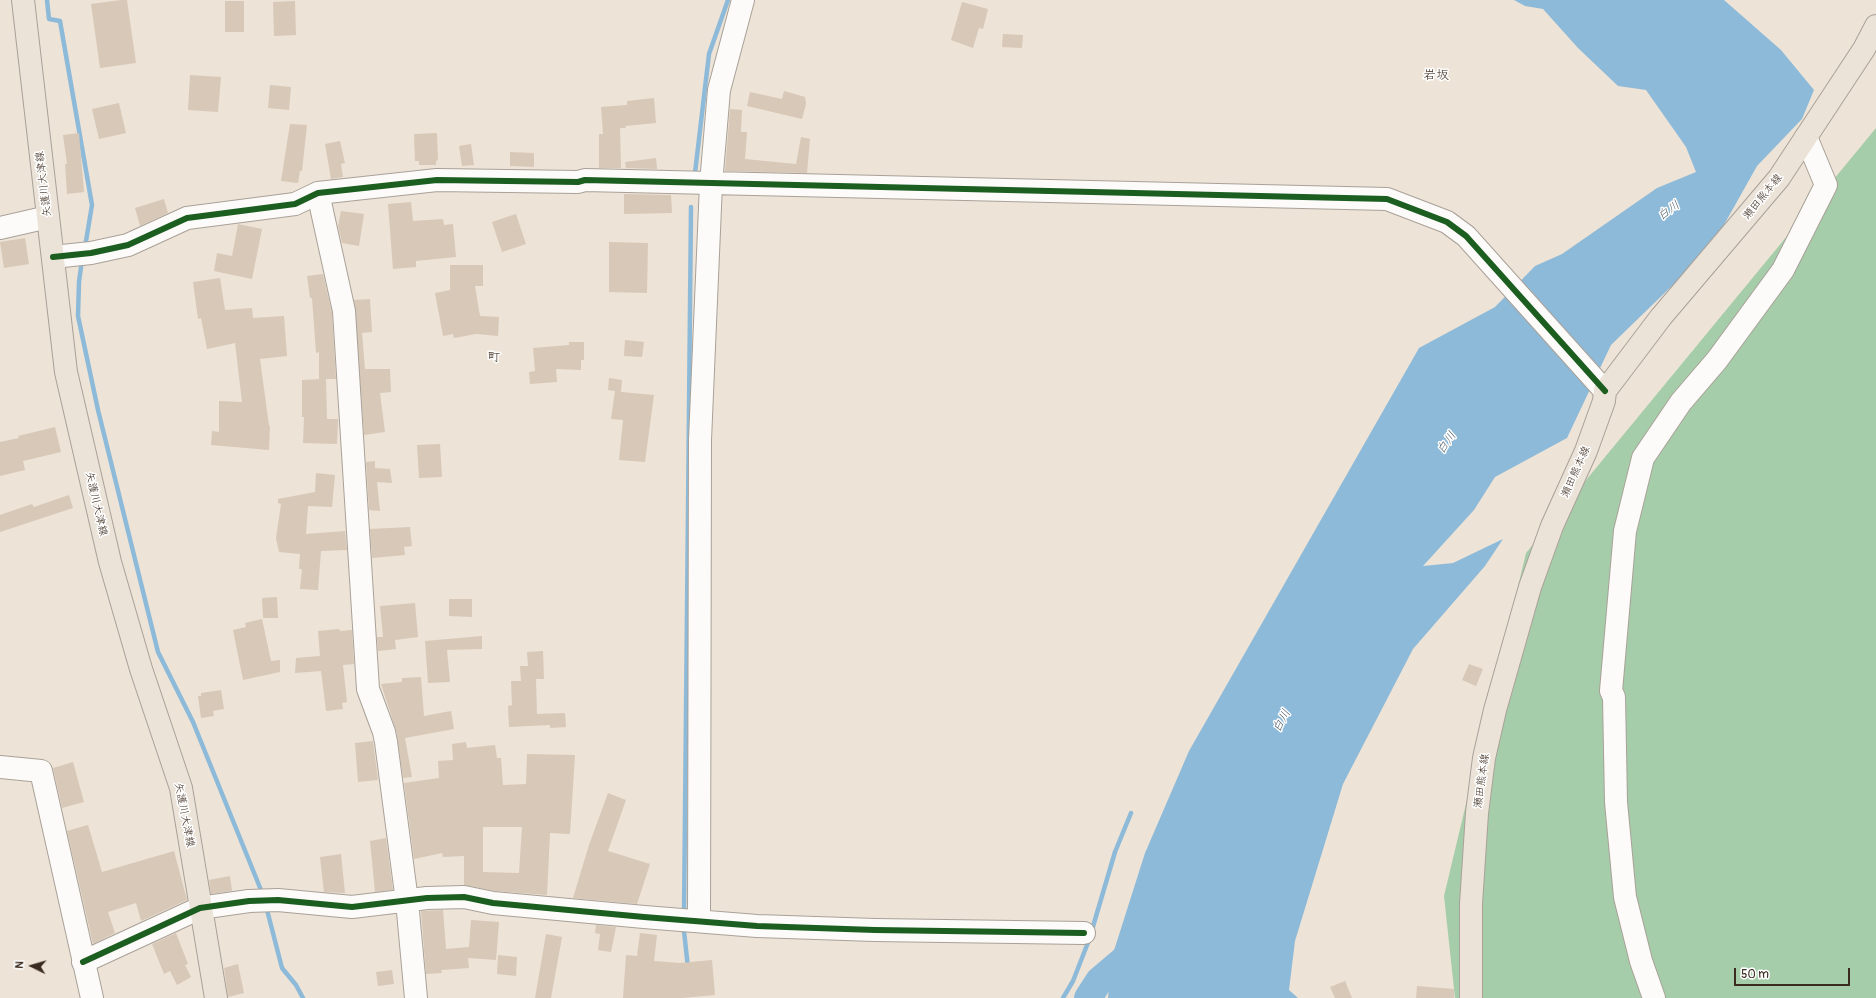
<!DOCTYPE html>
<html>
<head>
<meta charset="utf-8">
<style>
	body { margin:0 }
	#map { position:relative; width:1876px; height:998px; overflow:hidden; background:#ede3d6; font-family:Pangolin,sans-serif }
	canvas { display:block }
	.north { position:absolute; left:12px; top:946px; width:40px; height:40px; -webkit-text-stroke:3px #fff; paint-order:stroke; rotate:275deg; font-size:11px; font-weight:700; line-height:16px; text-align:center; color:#3b2a1e }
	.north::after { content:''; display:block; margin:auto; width:14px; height:18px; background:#3b2a1e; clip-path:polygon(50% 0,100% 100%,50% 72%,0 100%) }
	.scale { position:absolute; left:1734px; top:968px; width:116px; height:18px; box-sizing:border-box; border:2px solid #3b2a1e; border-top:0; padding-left:5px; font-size:12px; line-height:14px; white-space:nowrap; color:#3b2a1e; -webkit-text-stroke:3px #fff; paint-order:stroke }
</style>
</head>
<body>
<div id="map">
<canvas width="1876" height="998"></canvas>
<div class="north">N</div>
<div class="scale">50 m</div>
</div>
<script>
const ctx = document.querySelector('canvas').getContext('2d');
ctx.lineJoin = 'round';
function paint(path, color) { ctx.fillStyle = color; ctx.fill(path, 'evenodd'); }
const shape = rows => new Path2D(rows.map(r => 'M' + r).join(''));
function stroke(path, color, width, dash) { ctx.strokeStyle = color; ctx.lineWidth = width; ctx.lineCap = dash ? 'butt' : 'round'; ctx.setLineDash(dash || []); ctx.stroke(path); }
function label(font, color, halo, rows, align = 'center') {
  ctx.font = font + ' Pangolin,"Klee One",sans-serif'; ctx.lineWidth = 3; ctx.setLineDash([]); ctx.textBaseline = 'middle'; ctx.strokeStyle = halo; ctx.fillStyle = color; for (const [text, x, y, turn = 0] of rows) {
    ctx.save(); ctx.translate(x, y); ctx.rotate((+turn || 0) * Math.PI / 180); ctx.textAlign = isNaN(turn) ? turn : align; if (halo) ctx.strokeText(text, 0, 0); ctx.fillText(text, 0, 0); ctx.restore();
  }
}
paint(shape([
	[1876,128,1876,998,1455,998,1444,896,1526,553]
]), '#a6cdaa');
paint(shape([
	[1514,0,1724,0,1781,50,1814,90,1802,119,1757,166,1711,248,1611,345,1567,438,1495,477,1474,510,1423,566,1453,563,1503,539,1485,566,1413,649,1343,784,1295,941,1289,990,1298,998,1108,998,1111,960,1145,853,1189,751,1419,348,1495,307,1535,266,1562,254,1657,188,1696,172,1686,147,1646,90,1618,86,1578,48,1543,9,1525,6]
]), '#8ebad9');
stroke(shape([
	[47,0,49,19,60,21,92,205,85,247],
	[695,173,709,54,728,0],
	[82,260,79,282,78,316,98,410,158,652,193,722,263,895],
	[266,906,282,968,296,985,303,998],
	[684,915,691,207],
	[684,931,688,968],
	[1063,998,1073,981,1089,940,1115,852,1131,813]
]), '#8ebad9', 4.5);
stroke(shape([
	[1088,998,1099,981,1139,947]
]), '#8ebad9', 28);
paint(shape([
	[121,0,127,0,136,63,100,68,91,4],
	[225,1,244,1,244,32,225,32],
	[295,1,296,35,274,36,273,2],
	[962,2,988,9,983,29,979,28,973,48,951,40],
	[1003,34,1023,35,1022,48,1002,47],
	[190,75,221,77,218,112,188,110],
	[270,85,291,87,289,110,268,108],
	[784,91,805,97,806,104,802,119,747,106,750,92,782,99],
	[654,98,656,123,625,126,626,128,620,128,621,168,599,168,599,134,603,134,601,107,627,105,627,101],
	[119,103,126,133,99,139,92,109],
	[730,109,742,110,741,132,747,132,745,159,796,164,801,137,810,139,807,173,725,171],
	[290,124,307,125,302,171,300,171,298,183,281,181],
	[79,133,84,192,67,194,65,164,67,164,63,135],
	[437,133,438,160,436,161,436,165,419,165,419,161,415,161,414,134],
	[340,141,345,163,341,164,343,177,331,179,325,144],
	[471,144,474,165,462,166,459,146],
	[510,152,534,153,534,167,510,166],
	[656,158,657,169,626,168,625,162],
	[624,194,671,195,672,213,624,214],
	[164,199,168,213,140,226,135,208],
	[411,202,413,221,443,219,444,225,453,224,456,257,416,261,416,267,393,269,388,204],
	[341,211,364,214,359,246,342,243,338,226],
	[516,214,526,244,502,252,492,222],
	[238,224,262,229,252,279,214,271,217,253,232,256],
	[25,238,29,264,4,268,0,242],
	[609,242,648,243,647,293,609,292],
	[450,265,483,265,483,286,475,286,480,316,499,317,498,336,476,334,454,338,453,334,443,336,435,293,450,290],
	[323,274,332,313,336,379,326,379,327,419,338,419,337,444,303,443,304,417,302,417,302,380,322,379,319,379,319,352,316,353,312,298,310,298,307,276],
	[220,278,225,310,252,308,253,318,284,316,287,356,260,359,269,426,270,426,269,450,211,445,212,431,219,432,219,401,242,402,235,343,207,349,201,318,198,319,193,282],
	[370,299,372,332,362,333,365,369,390,369,391,392,380,393,385,432,364,435,354,300],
	[625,340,644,342,642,357,624,356],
	[569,342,584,342,584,360,581,360,581,370,556,369,557,382,530,384,529,372,535,371,533,348,569,345],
	[609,378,622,380,621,392,654,395,645,462,619,460,623,420,611,419,615,391,608,390],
	[55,427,61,452,23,461,25,470,0,476,0,442,19,438,18,436],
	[440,444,442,477,419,478,417,445],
	[375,461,375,468,390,469,392,483,377,482,380,511,369,510,366,462],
	[316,473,335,475,332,507,308,506,306,534,345,531,347,550,321,551,318,590,300,589,302,569,299,569,300,554,279,552,276,538,281,504,278,503,278,499,315,492],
	[69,495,73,508,0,532,0,515,32,504,34,507],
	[410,527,412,546,404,547,405,555,372,558,370,529],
	[277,597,278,618,263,618,262,598],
	[449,599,472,599,472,617,449,616],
	[415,603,418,637,395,640,396,649,378,651,377,637,383,637,380,606],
	[262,619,271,661,280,660,280,672,243,680,233,630,246,627,245,623],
	[339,629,340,631,352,630,354,664,343,665,347,702,342,703,343,709,326,711,321,671,295,673,296,658,320,656,318,631],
	[482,636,482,649,447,650,450,682,428,683,425,641],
	[543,651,544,679,536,679,537,714,565,713,566,727,550,728,550,725,509,727,508,706,512,705,511,681,521,681,520,666,528,666,527,652],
	[1469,664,1483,669,1476,686,1462,680],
	[421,677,424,716,451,711,454,729,405,738,412,777,403,778,396,730,381,684,402,682,402,678],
	[221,690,224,709,213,711,214,716,201,718,198,696,201,696,201,693],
	[373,741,378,780,358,782,355,743],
	[466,742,467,748,495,745,497,758,501,758,503,785,526,784,527,754,575,755,570,834,550,833,547,895,495,891,464,885,464,856,443,857,442,853,414,859,404,783,439,778,438,761,453,760,452,744],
	[483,827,522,827,519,873,483,872],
	[73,762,84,802,62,808,53,768],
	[608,793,626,800,608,851,650,864,637,904,573,898,589,845],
	[88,825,102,872,174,851,187,900,141,921,136,903,108,912,115,933,93,944,67,831],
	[386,838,393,890,375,892,370,841],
	[341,854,345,893,324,892,320,857],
	[230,876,232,891,211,894,209,880],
	[443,910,446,949,469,947,471,920,499,922,496,960,468,958,469,968,441,970,442,973,426,974,421,911],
	[596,925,616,927,611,952,598,950,600,934,595,933],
	[176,933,188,964,185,965,191,977,177,985,170,971,164,974,152,944],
	[640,933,657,935,654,961,680,963,712,960,715,995,682,998,623,998,626,955,637,956],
	[546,934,562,937,551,998,535,998],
	[498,955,517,957,516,976,497,974],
	[238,964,244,993,228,997,224,968],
	[392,970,394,984,378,986,376,972],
	[1345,981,1352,998,1335,998,1330,987],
	[1417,986,1454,989,1454,998,1416,998]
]), '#d8c8b8');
const minor = shape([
	[318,193,344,311,368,689,384,732,386,742,407,901,416,998],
	[0,228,48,217],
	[53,257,91,253,128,245,187,218,295,204,318,193,437,180,578,182,585,180,1387,199,1447,222,1466,236,1605,391],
	[0,767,41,771,92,998],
	[699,921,700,440,711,184,719,90,743,0],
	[83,962,200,908,249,901,278,900,352,907,427,898,464,897,493,903,644,917,757,926,875,930,1084,933],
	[1654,998,1641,961,1625,897,1616,802,1614,697,1611,691,1625,531,1643,458,1681,402,1717,360,1783,270,1826,185,1806,137]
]);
const major = shape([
	[23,0,66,372,110,562,141,669,181,788,216,998],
	[1471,998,1471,904,1477,813,1484,758,1495,710,1530,587,1552,526,1586,451,1604,401,1605,391,1661,317,1779,178,1864,49,1876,26]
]);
stroke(minor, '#a9a198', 24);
stroke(major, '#a9a198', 24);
stroke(minor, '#fcfbf9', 22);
stroke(major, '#ebe3d8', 22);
stroke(shape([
	[53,257,91,253,128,245,187,218,295,204,318,193,437,180,578,182,585,180,1387,199,1447,222,1466,236,1605,391],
	[83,962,200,908,249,901,278,900,352,907,427,898,464,897,493,903,644,917,757,926,875,930,1084,933]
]), '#1b5e20', 6);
label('11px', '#3b2a1e', '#fff', [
	["矢護川大津線",44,184,-97],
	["瀬田熊本線",1763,197,-51],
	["瀬田熊本線",1576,472,-66],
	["矢護川大津線",96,504,77],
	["瀬田熊本線",1482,781,-82],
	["矢護川大津線",184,815,79]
]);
label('italic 12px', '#4c5d69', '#fff', [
	["白川",1669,211,-36],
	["白川",1447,443,-55],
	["白川",1282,721,-62]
]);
label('13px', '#3b2a1e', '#fff', [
	["岩坂",1436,76],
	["町",494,358]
]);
</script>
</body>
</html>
